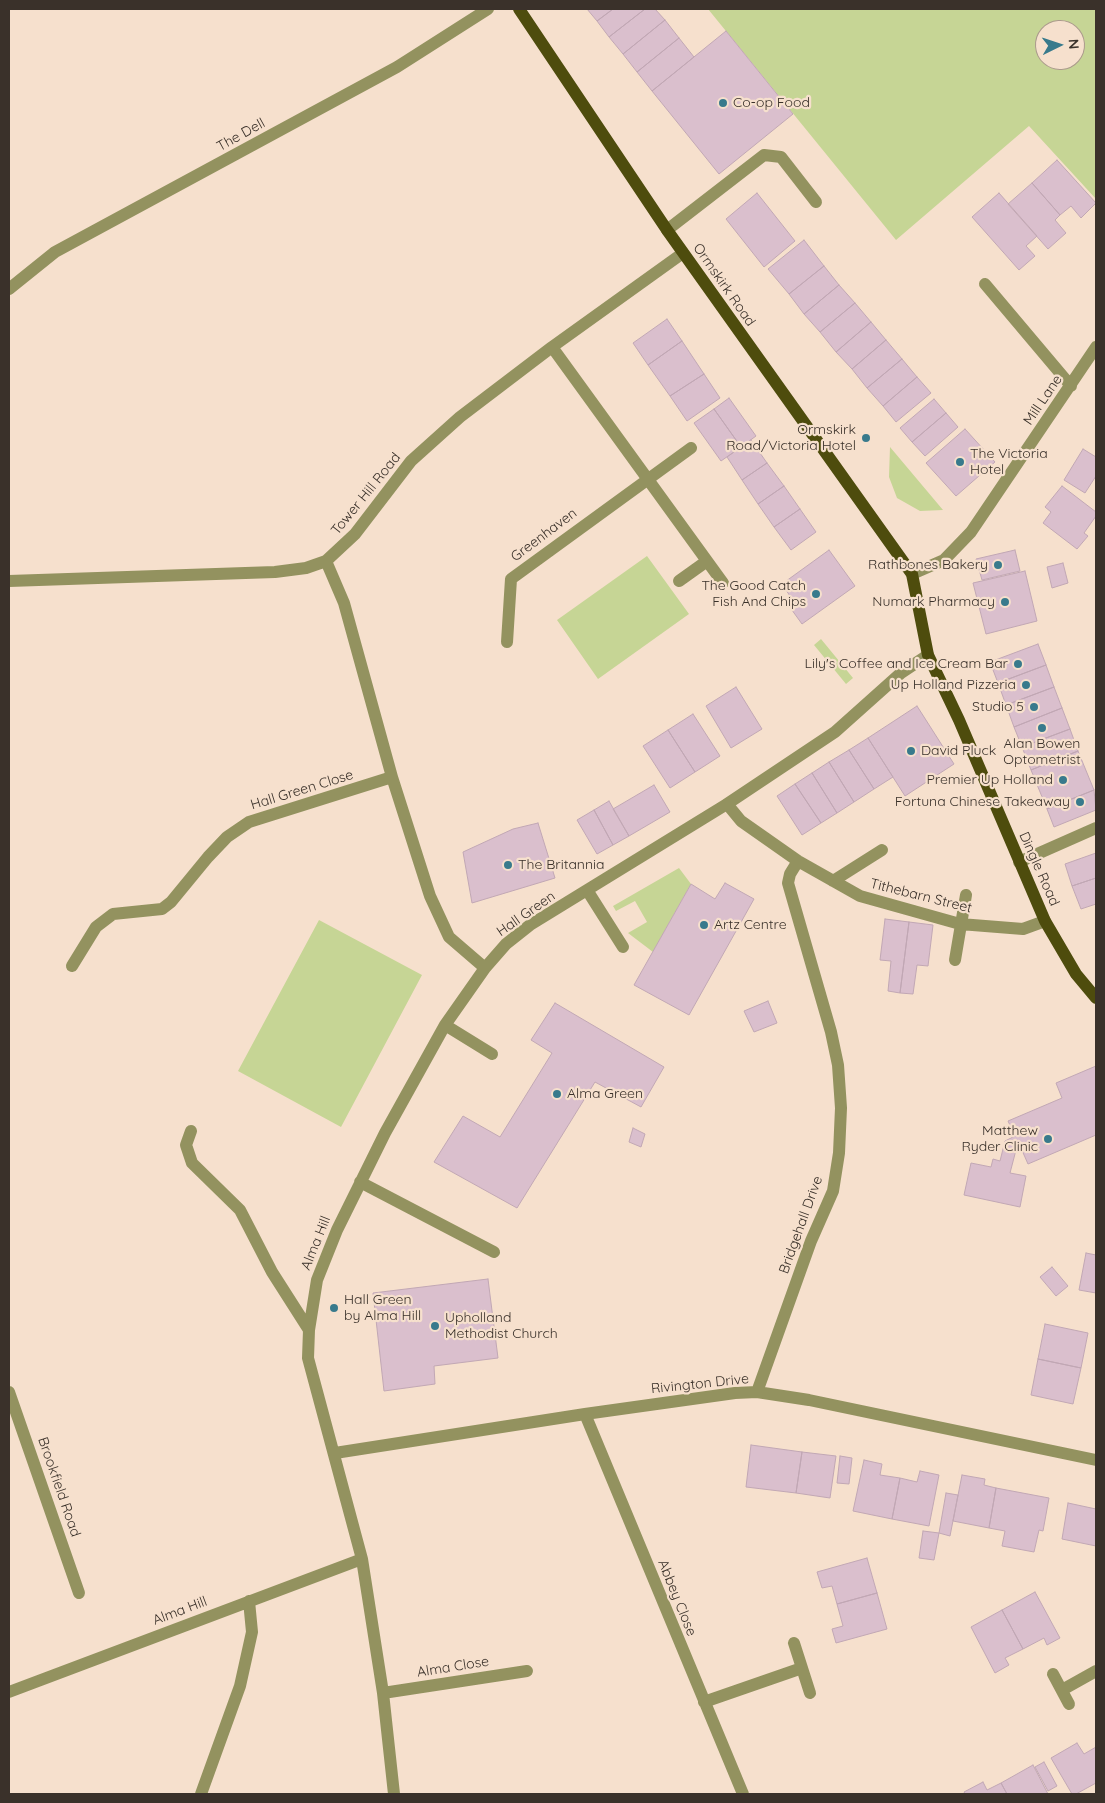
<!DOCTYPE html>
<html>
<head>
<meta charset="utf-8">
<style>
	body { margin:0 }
	#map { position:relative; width:1105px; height:1803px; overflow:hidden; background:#f6e0cd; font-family:Quicksand,sans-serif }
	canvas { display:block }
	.frame { position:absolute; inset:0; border:10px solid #3a312a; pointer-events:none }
	.north { position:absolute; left:1035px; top:20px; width:50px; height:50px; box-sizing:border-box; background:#f6e0cd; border:1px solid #ab9a8c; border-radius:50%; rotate:86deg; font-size:14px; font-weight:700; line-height:20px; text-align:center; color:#3a312a }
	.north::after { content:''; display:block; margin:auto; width:18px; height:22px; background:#387a8c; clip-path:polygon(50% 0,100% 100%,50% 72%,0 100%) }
</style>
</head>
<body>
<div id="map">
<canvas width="1105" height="1803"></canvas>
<div class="frame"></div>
<div class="north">N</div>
</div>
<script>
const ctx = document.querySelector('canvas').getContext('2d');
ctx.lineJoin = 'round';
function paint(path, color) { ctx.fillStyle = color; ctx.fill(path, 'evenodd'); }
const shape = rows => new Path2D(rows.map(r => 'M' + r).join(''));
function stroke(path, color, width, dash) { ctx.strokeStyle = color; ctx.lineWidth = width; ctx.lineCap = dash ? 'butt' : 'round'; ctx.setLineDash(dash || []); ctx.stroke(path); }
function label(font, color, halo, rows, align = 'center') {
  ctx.font = font + ' Quicksand,sans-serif'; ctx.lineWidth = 4.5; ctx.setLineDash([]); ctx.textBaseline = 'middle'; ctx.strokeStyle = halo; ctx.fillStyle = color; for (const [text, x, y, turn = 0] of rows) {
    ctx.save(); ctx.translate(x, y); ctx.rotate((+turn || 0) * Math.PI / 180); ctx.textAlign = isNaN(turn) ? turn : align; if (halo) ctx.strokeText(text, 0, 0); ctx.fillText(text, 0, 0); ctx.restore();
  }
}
paint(shape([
	[708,9,1096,9,1096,199,1029,126,896,240],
	[1045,30,1075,30,1075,60,1045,60],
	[890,447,943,510,920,511,897,498,889,477],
	[647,556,689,614,598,679,557,620],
	[821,639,853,678,846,684,814,645],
	[679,868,691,884,653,952,628,933,647,922,635,901,616,911,613,906],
	[319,920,422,975,341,1127,238,1071]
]), '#c6d595');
const building = shape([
	[587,9,613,9,597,21,587,9],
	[613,9,645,9,609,37,597,21,613,9],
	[645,9,655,9,665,20,623,54,609,37,645,9],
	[665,20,679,38,637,72,623,54,665,20],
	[726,31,793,114,719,174,652,91,726,31],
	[679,38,694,57,652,91,637,72,679,38],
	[1057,160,1096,203,1081,218,1071,206,1060,215,1032,183,1057,160],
	[1032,183,1060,215,1055,220,1066,233,1048,249,1008,204,1032,183],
	[757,193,795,241,764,267,726,219,757,193],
	[999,193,1037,236,1026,246,1035,256,1019,270,972,217,999,193],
	[804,240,824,266,789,294,768,269,804,240],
	[824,266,839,285,804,314,789,294,824,266],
	[839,285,855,303,820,332,804,314,839,285],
	[855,303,871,322,836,352,820,332,855,303],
	[667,319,682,341,648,365,633,343,667,319],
	[871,322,886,340,852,369,836,352,871,322],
	[886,340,902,359,867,388,852,369,886,340],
	[682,341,704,374,670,396,648,365,682,341],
	[902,359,917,377,883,406,867,388,902,359],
	[704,374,720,398,687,421,670,396,704,374],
	[917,377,931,393,896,422,883,406,917,377],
	[729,398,756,436,741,447,714,409,729,398],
	[934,399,946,413,912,442,900,428,934,399],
	[714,409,741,447,721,461,694,423,714,409],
	[946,413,958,427,925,456,912,442,946,413],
	[965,429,995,462,956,496,926,463,965,429],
	[751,440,767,463,742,480,727,457,751,440],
	[1083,449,1096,457,1096,476,1085,493,1064,480,1083,449],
	[767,463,784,486,758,504,742,480,767,463],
	[784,486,800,509,774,527,758,504,784,486],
	[1062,486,1096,512,1096,516,1084,533,1088,536,1077,549,1043,523,1051,512,1045,507,1062,486],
	[800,509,816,532,791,550,774,527,800,509],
	[829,550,855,586,802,624,789,606,794,602,782,584,829,550],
	[1015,550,1020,571,982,580,976,559,1015,550],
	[1063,563,1068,583,1052,588,1047,567,1063,563],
	[1025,571,1037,621,986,634,973,583,1025,571],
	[1038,644,1046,665,998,683,990,662,1038,644],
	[1046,665,1054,687,1006,705,998,683,1046,665],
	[736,687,762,729,731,748,706,706,736,687],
	[1054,687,1062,708,1014,727,1006,705,1054,687],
	[917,706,954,764,905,796,868,738,917,706],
	[1062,708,1070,729,1022,747,1014,727,1062,708],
	[693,714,720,756,695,772,668,730,693,714],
	[1070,729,1078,751,1031,770,1022,747,1070,729],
	[668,730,695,772,670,788,643,746,668,730],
	[868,738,893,777,874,789,849,750,868,738],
	[849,750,874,789,854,802,829,762,849,750],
	[1078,751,1094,790,1047,809,1031,770,1078,751],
	[829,762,854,802,837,813,812,773,829,762],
	[812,773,837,813,821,823,795,784,812,773],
	[795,784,821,823,802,835,777,796,795,784],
	[654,785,670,812,629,836,613,809,654,785],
	[1094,790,1096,810,1054,827,1047,809,1094,790],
	[609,801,629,836,613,845,594,810,609,801],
	[594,810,613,845,597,854,577,820,594,810],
	[538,823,555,878,472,903,463,852,513,829,538,823],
	[1096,853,1096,878,1072,886,1065,864,1096,853],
	[1096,878,1096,904,1081,909,1072,886,1096,878],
	[725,883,754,899,689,1015,634,985,691,884,715,899,725,883],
	[885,919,909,922,900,993,888,991,891,961,880,960,885,919],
	[909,922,933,925,928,966,917,965,913,994,900,993,909,922],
	[768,1001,777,1023,754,1032,744,1011,768,1001],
	[555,1003,664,1067,641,1107,595,1082,517,1208,434,1162,463,1116,500,1137,552,1053,531,1040,555,1003],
	[1096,1066,1096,1135,1028,1164,1021,1148,1016,1150,1010,1173,1026,1176,1020,1207,964,1195,971,1163,991,1167,993,1159,1000,1161,1005,1141,1015,1136,1008,1121,1062,1098,1056,1083,1096,1066],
	[633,1128,645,1134,641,1147,629,1142,633,1128],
	[1086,1253,1096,1255,1096,1293,1079,1290,1086,1253],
	[1052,1267,1068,1286,1056,1296,1040,1277,1052,1267],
	[488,1279,498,1358,434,1366,435,1384,384,1391,373,1293,488,1279],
	[1045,1324,1088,1333,1081,1368,1038,1359,1045,1324],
	[1038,1359,1081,1368,1073,1404,1031,1395,1038,1359],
	[751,1445,802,1452,796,1493,746,1487,751,1445],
	[802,1452,836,1456,830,1498,796,1493,802,1452],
	[840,1456,852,1458,849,1484,837,1483,840,1456],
	[864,1460,882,1464,880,1475,900,1478,892,1519,853,1511,864,1460],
	[920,1471,939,1475,929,1526,892,1519,900,1478,917,1482,920,1471],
	[962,1475,985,1479,984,1485,996,1488,989,1528,953,1521,962,1475],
	[996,1488,1049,1498,1043,1531,1039,1530,1034,1552,1002,1546,1005,1531,989,1528,996,1488],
	[946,1493,958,1495,950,1536,939,1533,946,1493],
	[1068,1503,1096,1509,1096,1546,1062,1539,1068,1503],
	[923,1531,939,1533,934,1560,919,1558,923,1531],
	[867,1558,877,1593,837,1604,832,1586,822,1588,817,1572,867,1558],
	[1035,1592,1060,1638,1047,1645,1044,1638,1023,1649,1002,1610,1035,1592],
	[877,1593,887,1629,836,1643,832,1629,843,1626,837,1604,877,1593],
	[1002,1610,1023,1649,1005,1658,1009,1665,995,1673,971,1627,1002,1610],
	[1077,1743,1084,1754,1096,1747,1096,1783,1076,1794,1072,1794,1051,1758,1077,1743],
	[1044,1762,1057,1786,1048,1791,1035,1767,1044,1762],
	[1033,1765,1048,1794,1007,1794,1001,1783,1033,1765],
	[983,1782,987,1790,1001,1783,1007,1794,965,1794,964,1792,983,1782]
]);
paint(building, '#dabfcd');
stroke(building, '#c1a7b4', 1);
stroke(shape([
	[667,230,764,155,781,157,816,202],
	[985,284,1071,386],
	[9,289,55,252,397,67,488,9],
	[552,347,723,583],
	[326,561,344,603,392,777,430,896,449,937,485,968],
	[912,574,944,560,971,532,1096,347],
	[9,581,275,572,306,568,326,561,355,534,411,461,460,417,552,347,683,253],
	[679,581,707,561],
	[507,642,511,579,691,448],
	[727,804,741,821,798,861,860,896,960,924,1023,929,1045,921],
	[1019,862,1096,828],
	[833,881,882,850],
	[587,890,623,947],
	[955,960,966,895],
	[72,966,96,927,113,914,162,909,171,902,208,857,227,837,249,822,392,777],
	[445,1025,492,1054],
	[191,1131,186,1145,192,1163,240,1210,272,1272,309,1330],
	[360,1182,494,1252],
	[9,1392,79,1593],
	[757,1392,811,1241,833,1191,839,1153,841,1108,838,1065,831,1032,788,883,790,874,798,861],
	[585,1414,743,1794],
	[335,1453,585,1414,735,1393,757,1392,809,1400,1096,1460],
	[794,1643,810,1693],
	[1053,1674,1069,1704],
	[1062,1690,1096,1671],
	[9,1692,362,1559],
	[383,1693,527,1671],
	[704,1702,802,1668],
	[201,1794,240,1686,252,1632,249,1601],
	[394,1794,383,1693,362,1559,308,1358,309,1330,317,1280,337,1230,385,1133,445,1025,485,968,506,944,530,925,727,804,835,732,901,673,928,655]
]), '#93925f', 12);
stroke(shape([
	[519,9,667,230,912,574,928,655,959,720,1045,921,1076,974,1096,998]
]), '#4e4c0d', 12);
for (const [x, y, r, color] of [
	[723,103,5,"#387a8c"],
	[866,438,5,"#387a8c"],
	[960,462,5,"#387a8c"],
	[998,565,5,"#387a8c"],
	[816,594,5,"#387a8c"],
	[1005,602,5,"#387a8c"],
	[1018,664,5,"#387a8c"],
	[1026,685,5,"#387a8c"],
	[1034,707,5,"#387a8c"],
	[1042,728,5,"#387a8c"],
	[911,751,5,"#387a8c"],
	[1063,780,5,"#387a8c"],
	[1080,802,5,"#387a8c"],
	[508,865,5,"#387a8c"],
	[704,925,5,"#387a8c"],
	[557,1094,5,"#387a8c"],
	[1048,1139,5,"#387a8c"],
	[334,1308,5,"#387a8c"],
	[435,1326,5,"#387a8c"]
]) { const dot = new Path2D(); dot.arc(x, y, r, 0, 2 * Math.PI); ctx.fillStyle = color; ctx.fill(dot); stroke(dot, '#f6e0cd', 2); }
label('14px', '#3a312a', '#f6e0cd', [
	["Co-op Food",733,103,"left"],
	["Ormskirk",856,430],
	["Road/Victoria Hotel",856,446],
	["The Victoria",970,454,"left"],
	["Hotel",970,470,"left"],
	["Rathbones Bakery",988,565],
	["The Good Catch",806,586],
	["Fish And Chips",806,602],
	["Numark Pharmacy",995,602],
	["Lily's Coffee and Ice Cream Bar",1008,664],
	["Up Holland Pizzeria",1016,685],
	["Studio 5",1024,707],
	["Alan Bowen",1042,744,"center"],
	["Optometrist",1042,760,"center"],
	["David Pluck",921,751,"left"],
	["Premier Up Holland",1053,780],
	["Fortuna Chinese Takeaway",1070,802],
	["The Britannia",518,865,"left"],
	["Artz Centre",714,925,"left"],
	["Alma Green",567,1094,"left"],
	["Matthew",1038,1131],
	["Ryder Clinic",1038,1147],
	["Hall Green",344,1300,"left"],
	["by Alma Hill",344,1316,"left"],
	["Upholland",445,1318,"left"],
	["Methodist Church",445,1334,"left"]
], 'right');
label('14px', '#3a312a', '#f6e0cd', [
	["The Dell",241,135,-29],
	["Ormskirk Road",724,285,55],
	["Mill Lane",1043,400,-56],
	["Tower Hill Road",366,494,-51],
	["Greenhaven",544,535,-37],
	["Hall Green Close",302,790,-17],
	["Dingle Road",1039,869,66],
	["Tithebarn Street",921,896,14],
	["Hall Green",526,914,-35],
	["Bridgehall Drive",801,1225,-70],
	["Alma Hill",316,1243,-68],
	["Rivington Drive",700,1384,-6],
	["Brookfield Road",59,1487,71],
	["Abbey Close",677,1598,68],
	["Alma Hill",180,1611,-21],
	["Alma Close",453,1667,-9]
]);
</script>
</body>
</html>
